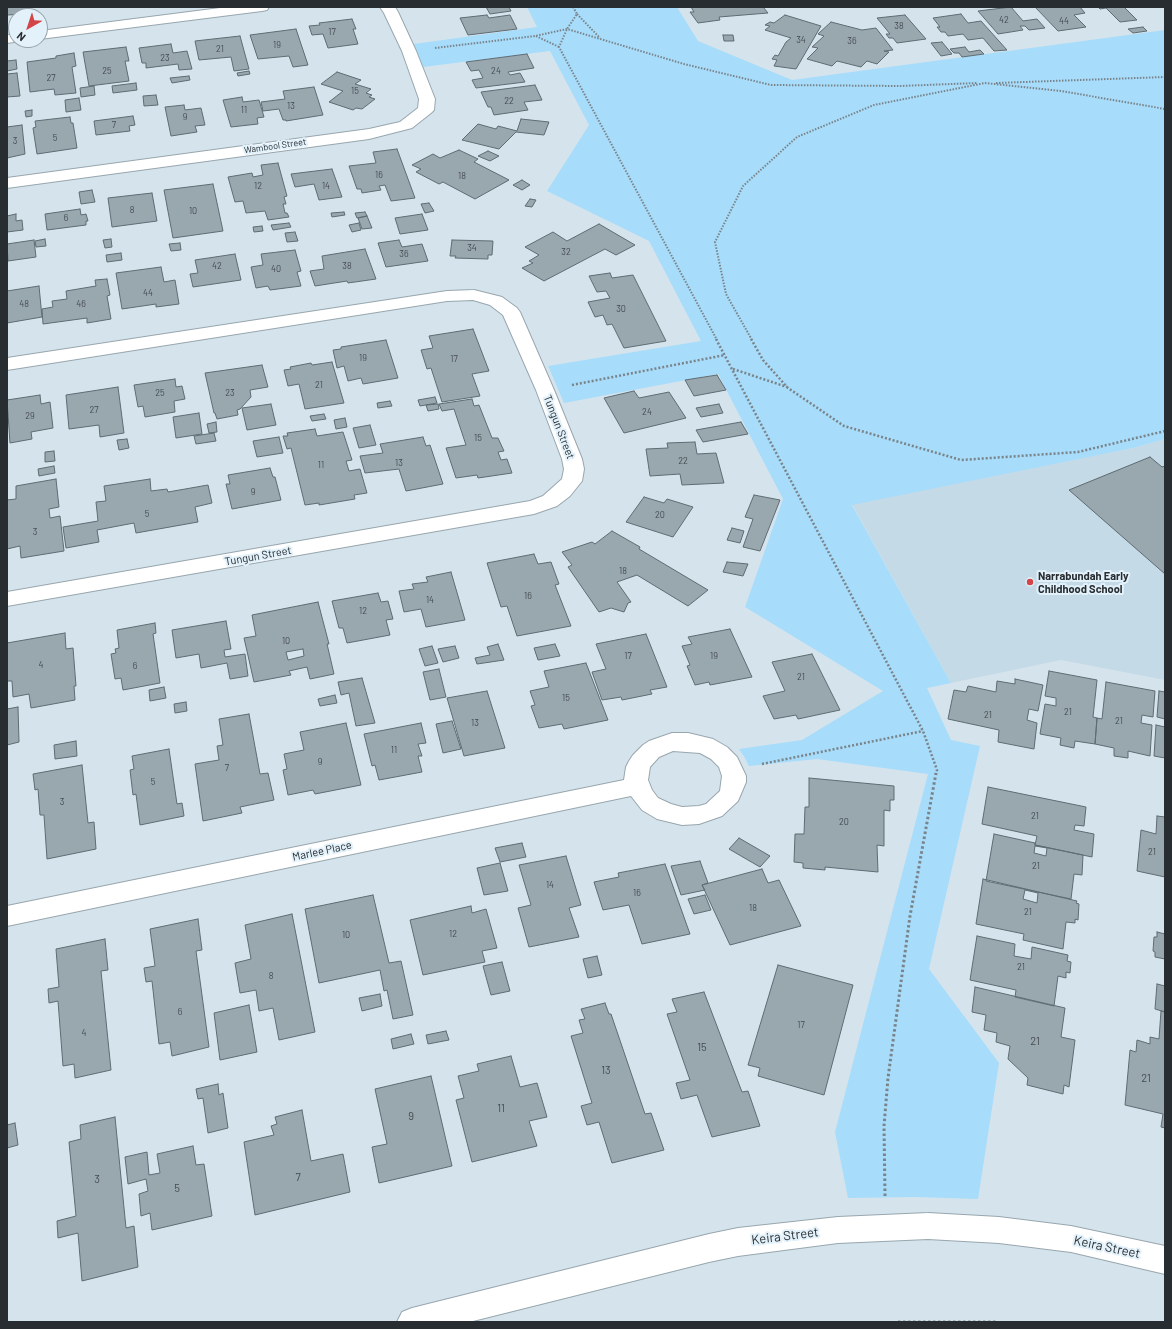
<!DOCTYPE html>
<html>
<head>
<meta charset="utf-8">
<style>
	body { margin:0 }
	#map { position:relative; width:1172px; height:1329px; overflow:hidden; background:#d5e4ec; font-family:Barlow,sans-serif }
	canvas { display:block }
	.frame { position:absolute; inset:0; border:8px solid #282d31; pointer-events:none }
	.north { position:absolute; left:8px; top:8px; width:40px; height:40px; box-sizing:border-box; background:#e2f1fa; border:1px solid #98a3aa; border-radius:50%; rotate:219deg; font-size:11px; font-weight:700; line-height:16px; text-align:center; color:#282d31 }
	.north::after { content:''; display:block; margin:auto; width:14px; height:18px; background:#d44547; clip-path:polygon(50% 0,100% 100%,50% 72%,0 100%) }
</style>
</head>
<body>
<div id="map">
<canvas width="1172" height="1329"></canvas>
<div class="frame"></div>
<div class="north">N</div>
</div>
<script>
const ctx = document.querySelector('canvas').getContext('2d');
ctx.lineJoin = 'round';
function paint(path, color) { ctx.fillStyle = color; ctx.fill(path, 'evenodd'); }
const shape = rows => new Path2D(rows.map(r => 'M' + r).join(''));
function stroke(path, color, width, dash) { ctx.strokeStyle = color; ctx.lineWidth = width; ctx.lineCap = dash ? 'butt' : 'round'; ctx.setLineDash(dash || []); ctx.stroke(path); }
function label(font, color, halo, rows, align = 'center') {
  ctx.font = font + ' Barlow,sans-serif'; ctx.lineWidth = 4; ctx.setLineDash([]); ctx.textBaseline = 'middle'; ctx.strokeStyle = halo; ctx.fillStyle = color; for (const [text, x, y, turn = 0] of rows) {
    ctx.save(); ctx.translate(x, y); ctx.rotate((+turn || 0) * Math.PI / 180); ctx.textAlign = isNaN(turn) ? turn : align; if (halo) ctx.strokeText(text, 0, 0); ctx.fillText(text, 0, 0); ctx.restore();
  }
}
paint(shape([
	[1165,439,1165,680,1061,660,951,683,852,504,1133,448]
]), '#c5dae7');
paint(shape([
	[527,7,677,7,698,41,792,80,1165,30,1165,439,1133,448,852,505,951,683,927,688,951,740,980,746,929,969,999,1063,978,1199,915,1197,848,1198,835,1132,928,774,817,759,749,766,745,758,739,749,802,740,883,691,745,607,783,499,718,374,564,403,548,366,701,341,649,241,547,191,589,125,550,51,423,67,414,44,537,27]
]), '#a7dcfa');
const building = shape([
	[7,7,27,7,28,14,7,15,7,7],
	[486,7,509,7,511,11,490,14,486,7],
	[691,7,763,7,768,13,719,17,720,20,698,23,690,12,694,12,691,7],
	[1011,7,1023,21,1037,19,1045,28,1029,30,1025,26,1020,26,1023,30,998,34,978,11,1011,7],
	[1035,7,1080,7,1085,13,1074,15,1086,27,1058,31,1035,7],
	[1098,7,1124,7,1137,20,1120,22,1106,8,1100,9,1098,7],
	[961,14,968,23,981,21,1007,50,994,51,983,38,968,40,963,34,948,36,945,32,941,32,937,27,940,27,933,18,961,14],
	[487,15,489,18,510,15,517,29,468,35,460,18,487,15],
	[785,15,821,26,796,69,774,66,777,60,772,59,775,55,778,56,786,42,791,38,765,30,770,26,765,25,770,22,774,23,785,15],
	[905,15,926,39,897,43,893,38,889,38,886,34,890,34,877,18,905,15],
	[352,19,356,29,353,29,358,44,328,48,323,34,312,35,309,26,320,25,319,23,352,19],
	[831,22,862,30,876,28,893,50,884,51,889,52,877,64,867,61,861,67,837,61,832,66,807,59,818,48,812,47,824,36,818,34,831,22],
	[1143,27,1147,31,1133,33,1128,29,1143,27],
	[296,29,308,65,293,67,289,56,258,59,250,35,296,29],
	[723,35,733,35,734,41,724,41,723,35],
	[240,36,249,69,234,71,231,57,199,60,195,41,240,36],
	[942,42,952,54,941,56,931,43,942,42],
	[171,44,173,53,187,51,192,69,179,70,178,64,146,68,146,63,142,63,139,48,171,44],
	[126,47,129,61,125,61,129,81,89,86,83,52,126,47],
	[965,47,969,52,980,50,984,54,962,57,959,53,954,53,950,49,965,47],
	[74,53,76,66,72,67,76,93,55,95,54,89,30,92,27,62,56,58,56,56,74,53],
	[527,54,534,68,508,72,510,75,520,73,525,82,476,88,472,80,483,78,479,70,471,71,466,62,527,54],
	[16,60,17,69,7,71,7,61,16,60],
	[249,71,250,74,238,76,237,73,249,71],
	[337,72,361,80,355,84,371,89,366,93,372,95,369,97,375,99,362,109,356,108,353,110,329,102,343,91,321,84,337,72],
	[17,73,20,96,7,97,7,74,17,73],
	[189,76,190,80,172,83,170,78,189,76],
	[136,83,137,90,113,93,112,86,136,83],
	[535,85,542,100,524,102,528,110,494,115,491,107,488,107,481,92,535,85],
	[94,86,95,95,81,97,80,88,94,86],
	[314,87,323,115,286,121,286,120,283,120,279,109,263,111,261,102,285,99,283,91,314,87],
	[156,95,158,105,144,106,143,96,156,95],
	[242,97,243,102,259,100,264,117,257,118,258,124,231,127,223,100,242,97],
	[79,98,81,110,66,112,65,100,79,98],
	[184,105,185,110,201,108,205,125,195,126,197,132,171,136,165,107,184,105],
	[32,110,32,116,26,117,25,111,32,110],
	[133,116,135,125,129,126,130,131,96,135,94,121,133,116],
	[70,117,71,123,73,123,77,148,37,154,33,128,36,127,35,121,70,117],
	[521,119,549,122,544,135,516,132,499,149,462,140,478,124,496,129,498,126,517,131,521,119],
	[22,125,25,154,7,158,7,127,22,125],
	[397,149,415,198,391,201,385,185,379,186,381,190,362,193,361,189,357,189,349,166,376,163,373,152,397,149],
	[459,150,478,159,474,162,509,180,475,199,443,182,439,184,416,172,421,169,412,165,433,154,440,158,459,150],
	[488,151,499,156,490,161,478,156,488,151],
	[278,163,287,196,284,197,286,204,283,204,285,213,287,213,289,217,268,220,265,211,246,213,243,201,235,202,228,177,252,173,253,177,263,175,261,165,278,163],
	[332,169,342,197,319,200,314,184,295,187,291,174,332,169],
	[522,180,530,185,522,190,513,185,522,180],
	[213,184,223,231,173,238,164,190,213,184],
	[92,190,95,202,81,204,79,192,92,190],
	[152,193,157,221,112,227,108,198,152,193],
	[530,199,536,200,532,207,525,206,530,199],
	[429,203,434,211,425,213,421,204,429,203],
	[80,209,81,215,86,214,88,221,86,221,86,225,47,230,45,214,80,209],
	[344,212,345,215,332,217,331,213,344,212],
	[365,212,367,216,357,218,355,213,365,212],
	[16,214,16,221,22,220,23,230,7,232,7,216,16,214],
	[422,214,428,230,400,234,395,218,422,214],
	[367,216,372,228,362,229,358,218,367,216],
	[289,223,291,227,273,230,271,225,289,223],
	[359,223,361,230,352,232,349,225,359,223],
	[599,224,635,245,616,255,605,249,544,281,522,268,533,263,529,261,539,255,525,247,553,232,567,241,599,224],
	[262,226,263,231,254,232,253,227,262,226],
	[295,232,298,241,287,242,285,233,295,232],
	[45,239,46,246,36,247,35,241,45,239],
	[111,239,112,247,105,248,103,240,111,239],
	[34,240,36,257,8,261,7,244,34,240],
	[399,240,402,247,422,244,428,261,386,267,378,243,399,240],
	[452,240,493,241,492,255,488,255,488,259,455,258,456,256,450,256,452,240],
	[180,243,181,250,171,251,169,244,180,243],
	[365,249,376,279,348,283,347,281,315,286,310,271,324,269,322,256,365,249],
	[295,250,301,271,297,272,301,286,270,290,268,286,256,288,251,267,263,265,261,254,295,250],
	[121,253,122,260,107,262,106,255,121,253],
	[235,254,241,280,193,287,190,274,198,273,195,260,235,254],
	[161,267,164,282,175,280,179,304,156,307,156,304,122,309,116,273,161,267],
	[610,273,612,278,633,275,666,341,624,348,612,324,607,325,603,315,595,317,588,302,610,298,606,291,597,292,589,276,610,273],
	[107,279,110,295,107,296,111,319,87,323,87,318,43,324,42,309,53,307,52,301,67,299,66,291,96,286,95,280,107,279],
	[39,286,42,317,7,323,7,291,39,286],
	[473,329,489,371,472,374,480,396,442,402,431,368,427,369,421,350,433,348,429,336,473,329],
	[386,340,398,378,363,384,361,378,348,381,344,366,337,368,333,350,341,349,341,347,386,340],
	[332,362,344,403,305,409,299,384,288,386,284,370,291,369,290,367,311,363,312,365,332,362],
	[262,365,268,387,250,390,251,397,240,409,237,410,238,415,217,419,215,413,214,413,205,373,262,365],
	[717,375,726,390,694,396,685,380,717,375],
	[175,379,176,387,182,386,185,399,174,401,175,412,145,417,143,406,138,407,134,385,175,379],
	[118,387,124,433,100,437,99,425,69,429,66,395,118,387],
	[634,391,639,398,669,392,686,418,624,433,604,398,634,391],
	[40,395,41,404,50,402,53,428,31,432,32,439,10,443,7,400,40,395],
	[435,397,437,403,420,406,418,400,435,397],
	[472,399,474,406,479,405,492,438,498,438,504,451,498,452,501,460,507,459,512,473,478,478,477,475,456,478,446,448,466,445,454,409,442,411,439,404,472,399],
	[390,401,392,406,378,408,377,403,390,401],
	[271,404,276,425,247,430,242,408,271,404],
	[438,404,439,409,428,411,426,405,438,404],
	[719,404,723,413,701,417,696,408,719,404],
	[199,413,202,434,176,438,173,417,199,413],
	[324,414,326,419,312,421,310,416,324,414],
	[345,418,347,427,336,429,334,420,345,418],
	[216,422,217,432,209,433,207,424,216,422],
	[741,422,748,434,703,442,696,430,741,422],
	[370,425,376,445,359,448,353,428,370,425],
	[315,429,317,436,343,432,352,460,346,461,349,471,360,469,367,493,354,495,355,499,319,505,319,503,305,505,291,448,287,449,283,436,288,436,287,433,315,429],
	[214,433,216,441,196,444,194,436,214,433],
	[279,437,283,453,257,457,253,441,279,437],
	[423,437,426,446,430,445,443,484,406,491,399,469,365,473,360,456,383,453,380,444,423,437],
	[127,439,129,448,119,450,117,440,127,439],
	[695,442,697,454,716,453,724,483,682,485,680,474,650,476,646,449,668,448,667,443,695,442],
	[54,451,55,461,45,462,45,452,54,451],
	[1150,457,1162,467,1165,466,1165,574,1069,490,1150,457],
	[54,466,55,473,39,476,38,469,54,466],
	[270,468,273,477,275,477,281,500,232,509,226,484,230,484,228,475,270,468],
	[56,479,59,507,49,509,50,518,60,516,64,551,21,558,20,546,7,549,7,500,16,499,16,486,56,479],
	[150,479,151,491,167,489,168,492,208,485,212,503,195,507,198,522,136,533,134,523,97,530,99,542,66,548,63,527,98,521,96,502,106,501,104,486,150,479],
	[754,495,780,500,760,551,743,547,753,519,745,517,754,495],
	[644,497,664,503,667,499,693,507,673,537,626,522,644,497],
	[732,528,744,531,740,543,727,540,732,528],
	[612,531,640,547,639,549,708,590,688,606,637,575,617,582,631,602,628,603,624,612,611,608,599,612,568,567,572,565,562,552,592,542,595,544,612,531],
	[534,554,538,564,551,562,559,584,555,585,571,626,517,636,507,606,501,607,487,563,534,554],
	[727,562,748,564,743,576,723,572,727,562],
	[451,572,465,620,426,627,421,609,404,612,399,591,414,589,412,584,428,582,426,577,451,572],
	[378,593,381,602,388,601,393,619,386,620,390,635,347,643,343,628,339,628,332,601,378,593],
	[318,602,329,644,327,644,334,674,310,679,307,667,289,671,291,675,254,682,244,638,256,636,252,615,318,602],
	[303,649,304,656,288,660,286,652,303,649],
	[226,621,231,649,224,650,225,657,245,654,248,676,230,679,227,663,201,668,199,654,176,658,172,630,226,621],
	[155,623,156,633,153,634,160,683,123,690,121,678,115,679,111,654,116,653,115,649,119,648,117,630,155,623],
	[730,629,752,677,710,685,709,682,695,685,687,666,690,665,682,646,692,644,688,637,730,629],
	[65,633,66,649,73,648,76,686,74,686,75,700,31,708,29,694,13,697,12,681,7,681,7,643,65,633],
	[646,634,667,687,650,690,652,694,622,700,621,697,602,700,592,672,606,669,596,644,646,634],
	[498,644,504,660,477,664,475,658,490,655,487,647,498,644],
	[555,644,560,656,538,660,534,648,555,644],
	[432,646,438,663,425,666,419,649,432,646],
	[455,646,459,658,443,662,438,649,455,646],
	[812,654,840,710,798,719,796,715,774,719,763,696,785,691,772,662,812,654],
	[586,663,608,720,564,729,562,724,539,728,531,706,535,705,530,691,549,687,544,671,586,663],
	[439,669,446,697,430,700,423,672,439,669],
	[1049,671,1097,680,1093,717,1097,718,1095,744,1075,741,1074,748,1060,745,1061,738,1040,734,1045,704,1056,706,1056,698,1045,696,1049,671],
	[362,678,375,723,356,726,349,693,341,695,338,682,362,678],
	[1015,679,1043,685,1038,711,1029,709,1027,720,1037,723,1034,749,998,742,999,730,948,719,954,690,966,692,968,686,996,692,997,681,1015,684,1015,679],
	[1106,682,1155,691,1153,717,1142,715,1141,723,1152,725,1150,756,1128,751,1128,758,1114,756,1114,748,1095,744,1097,718,1102,719,1106,682],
	[164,687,166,698,150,701,149,690,164,687],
	[487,691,505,748,464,756,447,698,487,691],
	[1159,691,1165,692,1165,719,1157,717,1159,691],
	[335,695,337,703,320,706,318,699,335,695],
	[186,702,187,711,175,713,174,704,186,702],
	[18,707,19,742,7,745,7,709,18,707],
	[249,714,260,774,268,773,274,800,240,807,242,813,203,821,195,764,219,760,217,746,223,745,219,719,249,714],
	[452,721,461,749,443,753,436,724,452,721],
	[346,723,361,785,315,794,313,790,288,795,283,770,287,769,284,754,304,750,300,732,346,723],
	[421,723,426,743,418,744,422,756,418,756,422,772,379,780,375,765,372,766,364,734,421,723],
	[1156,725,1165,727,1165,758,1154,756,1156,725],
	[76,741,77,756,55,759,54,745,76,741],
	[169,749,177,804,182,803,184,816,140,825,136,794,133,795,130,770,134,769,132,756,169,749],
	[82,765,88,823,94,822,96,849,47,859,44,815,40,815,38,789,35,790,33,774,82,765],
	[809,778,894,786,894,800,890,800,890,811,884,810,884,846,877,845,878,872,825,867,825,870,803,868,803,863,794,862,795,834,804,834,805,807,809,807,809,778],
	[988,787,1086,807,1084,826,1075,825,1074,830,1094,834,1092,857,1035,845,1037,836,982,824,988,787],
	[1157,816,1165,817,1165,877,1137,871,1141,830,1156,834,1157,816],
	[994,834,1035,843,1035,845,1083,855,1082,875,1074,874,1071,899,986,881,994,834],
	[1035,846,1047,848,1046,856,1034,853,1035,846],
	[739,838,770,856,760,867,729,849,739,838],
	[522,843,526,857,500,862,495,848,522,843],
	[566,856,581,905,569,908,579,937,529,947,518,908,531,905,519,865,566,856],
	[700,861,708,883,702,885,705,890,681,895,671,866,700,861],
	[500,863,508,891,484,895,477,868,500,863],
	[665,864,690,934,642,944,629,905,603,910,594,882,619,877,618,873,665,864],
	[762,869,768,883,779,880,801,926,730,945,702,885,762,869],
	[983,879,1077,901,1076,903,1079,904,1078,920,1075,919,1075,923,1066,922,1063,949,1023,940,1024,934,976,924,983,879],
	[1025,890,1038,893,1037,903,1023,899,1025,890],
	[373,895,389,963,401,961,413,1015,393,1019,387,990,384,991,380,970,319,983,305,909,373,895],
	[705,895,711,910,694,914,688,899,705,895],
	[471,906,472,913,486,909,497,948,482,951,485,962,423,975,410,920,471,906],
	[292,914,315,1032,279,1040,273,1008,259,1011,256,990,240,993,235,963,251,959,245,925,292,914],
	[198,919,202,950,196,951,209,1047,172,1056,170,1042,159,1044,152,981,146,982,144,968,155,966,150,929,198,919],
	[1157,932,1165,934,1165,959,1155,957,1155,952,1153,951,1154,937,1157,937,1157,932],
	[977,936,1015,944,1014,956,1031,959,1032,947,1068,955,1067,961,1071,962,1070,973,1066,972,1066,978,1058,976,1054,1006,1015,997,1016,990,970,980,977,936],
	[105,939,108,970,101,971,111,1070,75,1078,74,1064,63,1066,58,1001,49,1003,48,989,59,987,56,949,105,939],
	[597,956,602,975,588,978,583,959,597,956],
	[502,962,510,991,491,995,483,966,502,962],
	[778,965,853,985,824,1095,758,1076,760,1068,748,1065,778,965],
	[1157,984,1165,986,1165,1012,1155,1009,1157,984],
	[975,987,1065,1008,1061,1037,1075,1040,1069,1087,1064,1085,1063,1094,1027,1085,1028,1078,1008,1059,1010,1046,996,1042,997,1033,984,1030,986,1015,972,1012,975,987],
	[704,992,742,1092,748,1091,760,1126,712,1137,697,1095,681,1099,676,1083,690,1080,667,1014,677,1012,672,999,704,992],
	[380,994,382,1006,362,1011,359,998,380,994],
	[605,1003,609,1014,611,1014,645,1114,651,1113,664,1150,612,1163,599,1122,587,1125,581,1106,592,1103,571,1036,583,1033,579,1020,585,1019,581,1009,605,1003],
	[249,1005,257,1052,220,1060,214,1013,249,1005],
	[1161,1011,1165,1012,1165,1128,1161,1127,1163,1114,1125,1105,1130,1050,1136,1052,1137,1040,1150,1044,1150,1037,1159,1039,1161,1011],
	[446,1031,449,1040,428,1044,426,1035,446,1031],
	[411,1034,414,1044,393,1049,391,1039,411,1034],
	[511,1056,520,1087,537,1083,547,1117,529,1121,537,1146,472,1162,456,1100,464,1098,458,1076,479,1071,477,1064,511,1056],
	[431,1076,452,1166,379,1183,372,1147,387,1144,375,1089,431,1076],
	[218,1084,219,1095,223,1093,228,1128,208,1133,203,1098,198,1099,196,1089,218,1084],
	[302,1110,311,1161,343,1154,350,1192,255,1215,244,1142,274,1135,271,1126,277,1124,275,1117,302,1110],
	[115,1117,126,1228,134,1226,138,1267,82,1281,78,1233,58,1238,57,1221,76,1216,69,1142,81,1139,80,1125,115,1117],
	[15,1123,18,1145,7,1148,7,1125,15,1123],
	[193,1146,196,1165,204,1164,212,1216,152,1230,150,1213,141,1216,139,1194,148,1191,146,1179,128,1184,125,1157,147,1152,149,1175,160,1173,157,1154,193,1146]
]);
paint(building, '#99a7af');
stroke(building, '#5e6b73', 1);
const minor = shape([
	[228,7,269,7,267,10,262,11,40,39,40,31,228,7],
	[380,7,395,7,398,12,416,51,435,99,434,110,431,113,412,128,369,139,7,188,7,178,369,129,400,122,418,108,419,99,402,51,384,13,380,7],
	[16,34,16,40,22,40,21,41,7,43,7,35,16,34],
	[474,290,502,297,517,308,520,312,554,390,582,459,584,469,582,481,570,496,557,506,534,514,7,606,7,592,530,501,543,496,562,479,564,469,562,459,536,390,503,315,490,305,473,300,447,301,7,370,7,358,447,291,474,290],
	[672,733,688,733,713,739,727,747,737,757,746,776,746,782,738,801,722,816,699,824,682,825,657,819,642,810,631,796,7,926,7,906,624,780,626,767,629,761,633,755,643,745,649,741,672,733],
	[673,751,700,753,711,759,719,767,722,776,720,791,706,804,699,806,682,807,671,804,658,798,652,790,648,780,650,767,659,757,673,751],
	[928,1213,999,1217,1071,1226,1165,1246,1165,1274,1071,1252,999,1243,928,1239,838,1243,738,1256,709,1262,469,1322,397,1322,402,1312,412,1308,709,1234,738,1228,838,1217,928,1213]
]);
stroke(minor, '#98a6ae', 2);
stroke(shape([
	[573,7,577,14,567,29,559,47,717,340],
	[577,14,600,38],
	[536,36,559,47],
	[435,48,535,36,567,29,684,64,771,85,900,86,977,83],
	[996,83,1165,77],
	[752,340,726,294,715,242,743,186,797,137,874,105,985,83,1061,91,1165,109]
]), '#7a8389', 2, [1.5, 1.5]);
stroke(shape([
	[716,339,923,731,937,770,936,774],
	[751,339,763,360,788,388,844,426,961,460,1078,452,1165,431],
	[733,369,787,387],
	[572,385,725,355],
	[762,764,923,731]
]), '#7a8389', 2.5, [2, 2]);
stroke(shape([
	[885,1196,884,1126,888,1078,910,916,936,773],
	[898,1322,998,1322]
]), '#7a8389', 3, [2.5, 2.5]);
paint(minor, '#fff');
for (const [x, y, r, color] of [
	[1030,582,4,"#d44547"]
]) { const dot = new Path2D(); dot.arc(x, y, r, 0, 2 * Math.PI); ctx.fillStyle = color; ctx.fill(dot); stroke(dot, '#e2f1fa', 1.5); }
label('9px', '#444c50', null, [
	["42",1004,20],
	["44",1064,21],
	["38",899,26],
	["17",332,32],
	["34",801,40],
	["36",852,41],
	["19",277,45],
	["21",220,49],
	["23",165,58],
	["25",107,71],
	["24",496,71],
	["27",51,78],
	["15",355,91],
	["22",509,101],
	["13",291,106],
	["11",244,110],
	["9",185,117],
	["7",114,125],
	["5",55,138],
	["3",15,141],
	["16",379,175],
	["18",462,176],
	["12",258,186],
	["14",326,186],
	["8",132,210],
	["10",193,211],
	["6",66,218],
	["34",472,248],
	["32",566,252],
	["36",404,254],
	["42",217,266],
	["38",347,266],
	["40",276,269],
	["44",148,293],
	["48",24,304],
	["46",81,304],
	["30",621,309],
	["19",363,358],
	["17",454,359],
	["21",319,385],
	["25",160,393],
	["23",230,393],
	["27",94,410],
	["24",647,412],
	["29",30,416],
	["15",478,438],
	["22",683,461],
	["13",399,463],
	["11",321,465],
	["9",253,492],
	["5",147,514],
	["20",660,515],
	["3",35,532],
	["18",623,571],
	["16",528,596],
	["14",430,600],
	["12",363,611],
	["10",286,641],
	["17",628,656],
	["19",714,656],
	["4",41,665],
	["6",135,666],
	["21",801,677],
	["15",566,698],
	["21",1068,712],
	["21",988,715],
	["21",1119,721],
	["13",475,723],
	["11",394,750],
	["9",320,762],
	["7",227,768],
	["5",153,782],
	["3",62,802],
	["21",1035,816],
	["20",844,822],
	["21",1152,852],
	["21",1036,866],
	["14",550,885],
	["16",637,893],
	["18",753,908],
	["21",1028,912],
	["12",453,934],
	["10",346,935],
	["21",1021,967],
	["8",271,976],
	["6",180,1012],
	["17",801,1025],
	["4",84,1033]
]);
label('9px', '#282d31', '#e2f1fa', [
	["Wambool Street",275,146,-8]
]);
label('11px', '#282d31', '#e2f1fa', [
	["Tungun Street",559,427,69],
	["Tungun Street",258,556,-10],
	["Marlee Place",322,851,-12]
]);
label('bold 11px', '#282d31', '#e2f1fa', [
	["Narrabundah Early",1038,576],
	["Childhood School",1038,589]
], 'left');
label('11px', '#444c50', null, [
	["21",1035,1041],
	["15",702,1047],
	["13",606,1070],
	["21",1146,1078],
	["11",501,1108],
	["9",411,1116],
	["7",298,1177],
	["3",97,1179],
	["5",177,1188]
]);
label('13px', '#282d31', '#e2f1fa', [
	["Keira Street",785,1236,-7],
	["Keira Street",1107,1247,12]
]);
</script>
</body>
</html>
